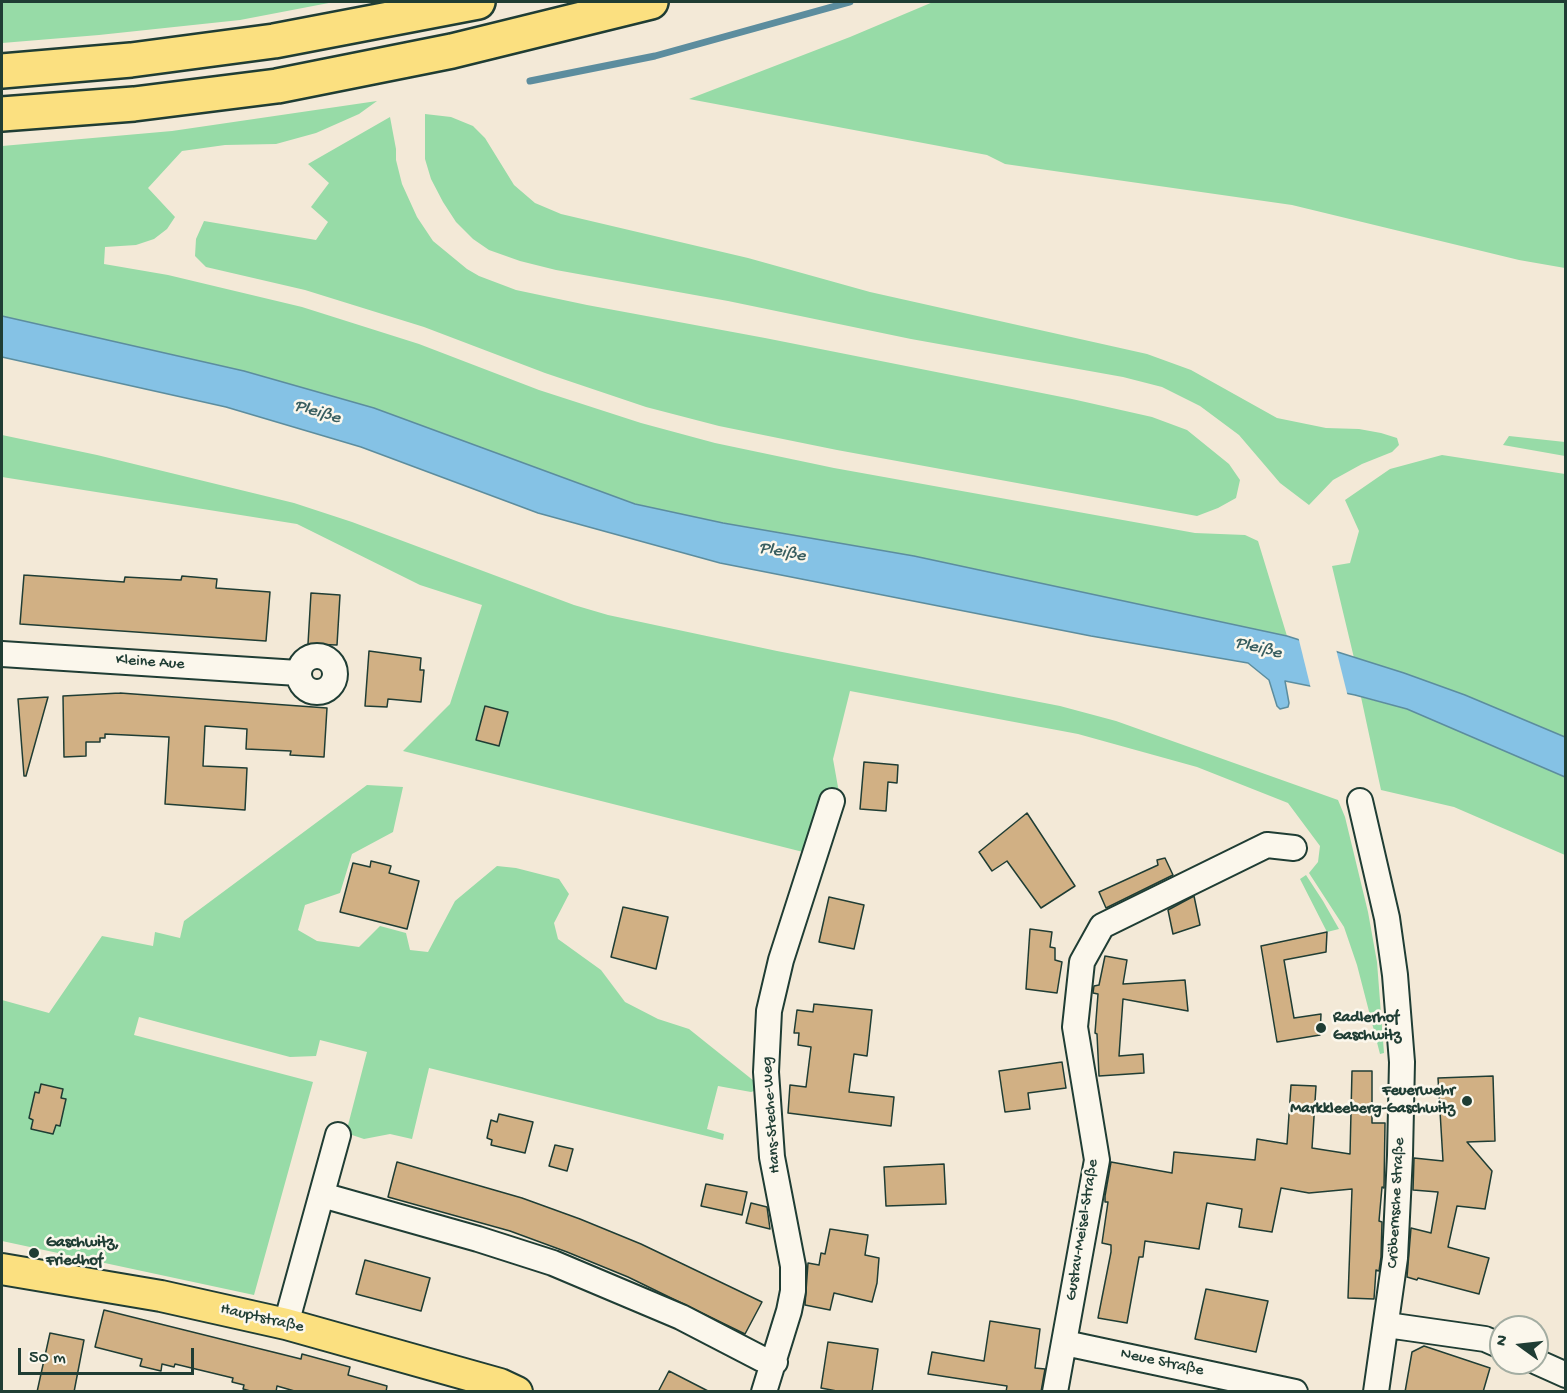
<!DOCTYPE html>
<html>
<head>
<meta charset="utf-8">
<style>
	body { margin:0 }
	#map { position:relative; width:1567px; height:1393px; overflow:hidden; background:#f3e9d7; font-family:"Gochi Hand",sans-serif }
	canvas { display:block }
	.frame { position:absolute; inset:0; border:3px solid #1f3d34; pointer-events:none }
	.north { position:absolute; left:1489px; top:1315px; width:60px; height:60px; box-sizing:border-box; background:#fbf7ec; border:2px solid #a3ada2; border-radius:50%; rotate:285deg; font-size:16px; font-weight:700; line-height:24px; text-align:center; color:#1f3d34 }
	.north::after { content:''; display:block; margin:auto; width:21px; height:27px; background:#1f3d34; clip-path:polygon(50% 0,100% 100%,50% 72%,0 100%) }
	.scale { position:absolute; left:18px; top:1348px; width:176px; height:27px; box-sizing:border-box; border:3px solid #1f3d34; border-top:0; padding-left:8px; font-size:18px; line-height:21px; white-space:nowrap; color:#1f3d34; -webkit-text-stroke:4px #fbf7ec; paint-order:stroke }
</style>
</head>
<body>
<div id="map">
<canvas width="1567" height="1393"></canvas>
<div class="frame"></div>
<div class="north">N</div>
<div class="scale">50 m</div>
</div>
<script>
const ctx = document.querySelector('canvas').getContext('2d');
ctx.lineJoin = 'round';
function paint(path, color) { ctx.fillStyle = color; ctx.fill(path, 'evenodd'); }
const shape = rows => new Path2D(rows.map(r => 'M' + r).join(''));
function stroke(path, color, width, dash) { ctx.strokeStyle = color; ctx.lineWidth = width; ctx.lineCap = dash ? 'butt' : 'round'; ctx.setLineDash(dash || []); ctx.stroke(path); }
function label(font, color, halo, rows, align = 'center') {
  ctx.font = font + ' "Gochi Hand",sans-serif'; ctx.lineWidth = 5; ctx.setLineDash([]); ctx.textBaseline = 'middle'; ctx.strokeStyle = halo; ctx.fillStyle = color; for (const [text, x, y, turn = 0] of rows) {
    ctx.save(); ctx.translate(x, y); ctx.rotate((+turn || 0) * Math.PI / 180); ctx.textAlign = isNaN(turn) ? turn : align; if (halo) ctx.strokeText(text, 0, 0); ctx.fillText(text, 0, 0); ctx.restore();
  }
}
paint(shape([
	[2,2,334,2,240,20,99,35,2,43],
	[933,2,1565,2,1565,268,1519,260,1292,205,1005,164,987,155,689,99,850,37],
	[377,101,359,114,316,133,276,144,225,145,182,151,148,188,175,217,167,229,154,239,136,245,105,247,104,264,168,275,302,307,419,344,539,390,641,423,715,443,834,468,1195,533,1245,535,1258,541,1287,636,914,556,723,523,635,504,374,408,244,371,2,316,2,146,172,131],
	[425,114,451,117,473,126,485,138,514,185,535,203,561,214,748,258,870,292,1147,354,1191,370,1277,418,1326,428,1359,429,1381,433,1397,438,1399,445,1392,452,1362,464,1333,480,1309,505,1280,483,1239,435,1200,406,1162,387,1123,377,911,339,728,301,556,270,520,261,489,250,473,239,456,222,443,202,431,179,425,159],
	[390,117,396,149,396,160,402,184,417,217,433,241,467,269,479,276,516,290,587,305,765,338,1072,399,1152,417,1187,430,1229,464,1240,480,1236,498,1218,508,1197,516,837,450,719,426,646,407,545,373,424,327,305,290,206,267,195,256,196,239,204,221,316,240,328,222,311,207,329,183,308,164],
	[2,435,97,455,294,503,352,522,574,605,608,615,777,651,1060,706,1116,721,1338,800,1345,817,1368,912,1377,962,1384,1053,1380,1054,1357,965,1344,927,1309,873,1318,862,1320,846,1288,803,1197,767,1078,734,850,691,833,759,841,804,807,853,403,751,450,704,482,605,420,585,297,524,2,477],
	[1509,436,1565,442,1565,456,1503,445],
	[1442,455,1565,474,1565,737,1404,673,1354,658,1332,566,1350,563,1359,531,1345,500,1390,469],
	[1361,697,1407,709,1565,777,1565,855,1454,807,1381,790],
	[367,785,403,787,393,832,352,854,340,893,305,905,298,930,317,941,359,947,380,926,406,933,410,950,428,952,455,901,497,866,516,868,559,879,569,894,554,923,558,939,601,970,625,1002,658,1019,689,1029,759,1085,760,1089,751,1092,718,1086,707,1129,724,1134,723,1140,429,1068,412,1139,390,1134,364,1139,346,1133,367,1052,320,1040,316,1056,290,1057,139,1017,134,1035,313,1082,254,1295,2,1241,2,1000,49,1013,102,936,153,946,155,932,180,938,184,921],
	[1306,875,1323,901,1339,929,1327,932,1300,879]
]), '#97dba7');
const water = shape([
	[2,316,244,371,374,408,635,504,723,523,914,556,1287,636,1404,673,1465,695,1565,737,1565,777,1407,709,1355,695,1285,681,1289,703,1288,707,1280,709,1277,706,1269,680,1248,663,1091,636,720,563,538,513,361,447,226,407,2,357,2,316]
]);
paint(water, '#85c2e5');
stroke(water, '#5c8d9e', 1.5);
paint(shape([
	[1298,636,1336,649,1348,697,1311,689]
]), '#f3e9d7');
stroke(shape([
	[530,81,655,56,850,2]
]), '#5c8d9e', 7);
const building = shape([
	[24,575,124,582,125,577,181,580,182,576,217,579,216,588,270,592,266,641,20,624,24,575],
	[311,593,340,595,337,645,308,644,311,593],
	[369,651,421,658,420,670,424,670,421,702,388,699,387,707,365,706,369,651],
	[120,693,327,708,324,757,290,755,291,751,246,749,247,729,205,726,203,766,247,768,245,810,165,804,169,737,105,734,105,738,100,738,100,742,86,742,86,756,64,757,63,696,120,693],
	[48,697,26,776,24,776,18,699,48,697],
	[485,706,508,712,499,746,476,740,485,706],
	[864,762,898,765,897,783,888,782,886,811,860,809,864,762],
	[1027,813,1075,886,1041,908,1007,861,992,871,979,852,1027,813],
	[1165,858,1173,875,1106,908,1099,892,1158,865,1157,860,1165,858],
	[371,861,391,866,389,873,419,881,407,929,340,912,353,863,370,867,371,861],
	[1194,896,1200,925,1173,934,1168,910,1194,896],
	[829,897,864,905,854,949,819,942,829,897],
	[623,907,668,917,656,969,611,957,623,907],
	[1030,929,1052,932,1050,947,1055,948,1055,960,1062,962,1057,993,1026,989,1030,929],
	[1327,932,1326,952,1284,960,1294,1018,1321,1014,1320,1035,1277,1042,1261,946,1327,932],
	[1105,956,1127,960,1123,984,1185,980,1188,1011,1123,999,1119,1056,1143,1054,1144,1073,1099,1076,1097,1034,1095,1033,1098,994,1093,993,1094,986,1099,985,1105,956],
	[814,1004,872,1010,867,1056,854,1054,849,1092,894,1097,891,1126,788,1113,790,1085,806,1087,811,1047,798,1045,799,1033,794,1033,797,1010,813,1012,814,1004],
	[1062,1062,1066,1088,1028,1093,1030,1109,1005,1112,999,1071,1062,1062],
	[1352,1071,1372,1071,1372,1123,1385,1123,1384,1188,1382,1187,1379,1221,1382,1222,1381,1257,1379,1271,1376,1270,1374,1299,1348,1298,1352,1189,1309,1193,1281,1188,1272,1232,1239,1227,1242,1209,1207,1203,1199,1249,1145,1241,1143,1257,1139,1257,1127,1323,1098,1318,1111,1252,1111,1245,1102,1243,1108,1202,1105,1202,1105,1196,1111,1162,1172,1173,1174,1152,1255,1160,1257,1139,1287,1144,1291,1085,1316,1086,1312,1148,1350,1154,1352,1071],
	[1493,1076,1495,1141,1467,1142,1492,1171,1485,1209,1457,1206,1448,1247,1489,1258,1479,1294,1418,1278,1417,1280,1407,1277,1411,1228,1431,1233,1438,1192,1413,1190,1414,1158,1443,1161,1438,1078,1493,1076],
	[41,1084,63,1089,61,1098,66,1099,60,1126,56,1125,53,1134,31,1129,33,1120,29,1118,35,1092,39,1093,41,1084],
	[499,1114,533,1122,525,1153,491,1145,492,1140,487,1138,491,1120,497,1122,499,1114],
	[555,1145,573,1149,567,1171,549,1166,555,1145],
	[397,1162,522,1198,580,1219,641,1244,762,1302,745,1334,628,1277,567,1252,510,1231,388,1197,397,1162],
	[944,1164,946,1204,886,1206,884,1167,944,1164],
	[706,1184,747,1192,742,1215,701,1206,706,1184],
	[751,1203,767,1207,770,1229,746,1223,751,1203],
	[830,1229,868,1235,865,1255,879,1258,877,1283,872,1302,834,1293,830,1310,805,1305,808,1263,819,1265,821,1253,825,1254,830,1229],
	[365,1260,430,1278,421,1311,356,1294,365,1260],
	[1206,1289,1268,1301,1256,1352,1195,1339,1206,1289],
	[104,1310,301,1359,302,1354,350,1367,348,1375,387,1386,386,1392,298,1392,277,1386,276,1392,254,1392,243,1389,244,1385,232,1382,233,1378,175,1364,174,1367,162,1364,161,1371,140,1366,142,1359,95,1347,104,1310],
	[990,1321,1040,1329,1035,1368,1045,1369,1041,1392,1006,1392,1007,1386,928,1374,932,1352,984,1361,990,1321],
	[50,1333,84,1340,74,1392,37,1392,50,1333],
	[828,1342,878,1349,872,1392,842,1392,821,1388,828,1342],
	[1424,1346,1490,1368,1483,1392,1405,1392,1412,1352,1424,1346],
	[669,1371,710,1392,658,1392,669,1371]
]);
paint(building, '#d1b084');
stroke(building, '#1f3d34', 1.5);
const minor = shape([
	[2,654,298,673],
	'299 674a18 18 0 1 1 36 0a18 18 0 1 1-36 0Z',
	[1360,801,1387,918,1395,975,1402,1062,1400,1155,1395,1258,1376,1392],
	[322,1195,478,1239,553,1263,681,1317,762,1359,775,1362],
	[286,1324,338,1135],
	[1387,1325,1485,1339,1501,1346],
	[1065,1343,1295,1392],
	[1537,1362,1566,1375],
	[764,1392,789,1311,793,1291,793,1266,772,1157,766,1072,769,1011,781,960,832,801],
	[1055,1392,1097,1160,1075,1027,1082,962,1102,926,1267,845,1294,848]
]);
const major = shape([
	[2,1269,161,1296,286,1324,500,1384,517,1392]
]);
const highway = shape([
	[2,71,131,60,274,41,478,2],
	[2,114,134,104,277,86,452,51,651,2]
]);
stroke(minor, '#1f3d34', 28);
stroke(major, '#1f3d34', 34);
stroke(highway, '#1f3d34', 38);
stroke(minor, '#fbf7ec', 24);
stroke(major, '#fbe080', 30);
stroke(highway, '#fbe080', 33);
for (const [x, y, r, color] of [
	[1321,1028,6,"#1f3d34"],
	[1467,1101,6,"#1f3d34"],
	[34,1253,6,"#1f3d34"]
]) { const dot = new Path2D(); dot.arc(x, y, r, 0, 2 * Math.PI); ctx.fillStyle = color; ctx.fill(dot); stroke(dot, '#fbf7ec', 2); }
label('16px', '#1f3d34', '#fbf7ec', [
	["Kleine Aue",150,663,4],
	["Hans-Steche-Weg",772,1115,-94],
	["Cröbernsche Straße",1397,1203,-87],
	["Gustav-Meisel-Straße",1083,1230,-81],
	["Hauptstraße",262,1319,13],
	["Neue Straße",1162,1363,12]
]);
label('bold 16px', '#1f3d34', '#fbf7ec', [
	["Radlerhof",1333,1019],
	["Gaschwitz",1333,1037],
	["Feuerwehr",1455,1092,"right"],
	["Markkleeberg-Gaschwitz",1455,1110,"right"],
	["Gaschwitz,",46,1244],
	["Friedhof",46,1262]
], 'left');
label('italic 18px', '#385e60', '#fbf7ec', [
	["Pleiße",317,413,17],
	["Pleiße",782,553,11],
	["Pleiße",1258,649,14]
]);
</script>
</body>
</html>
